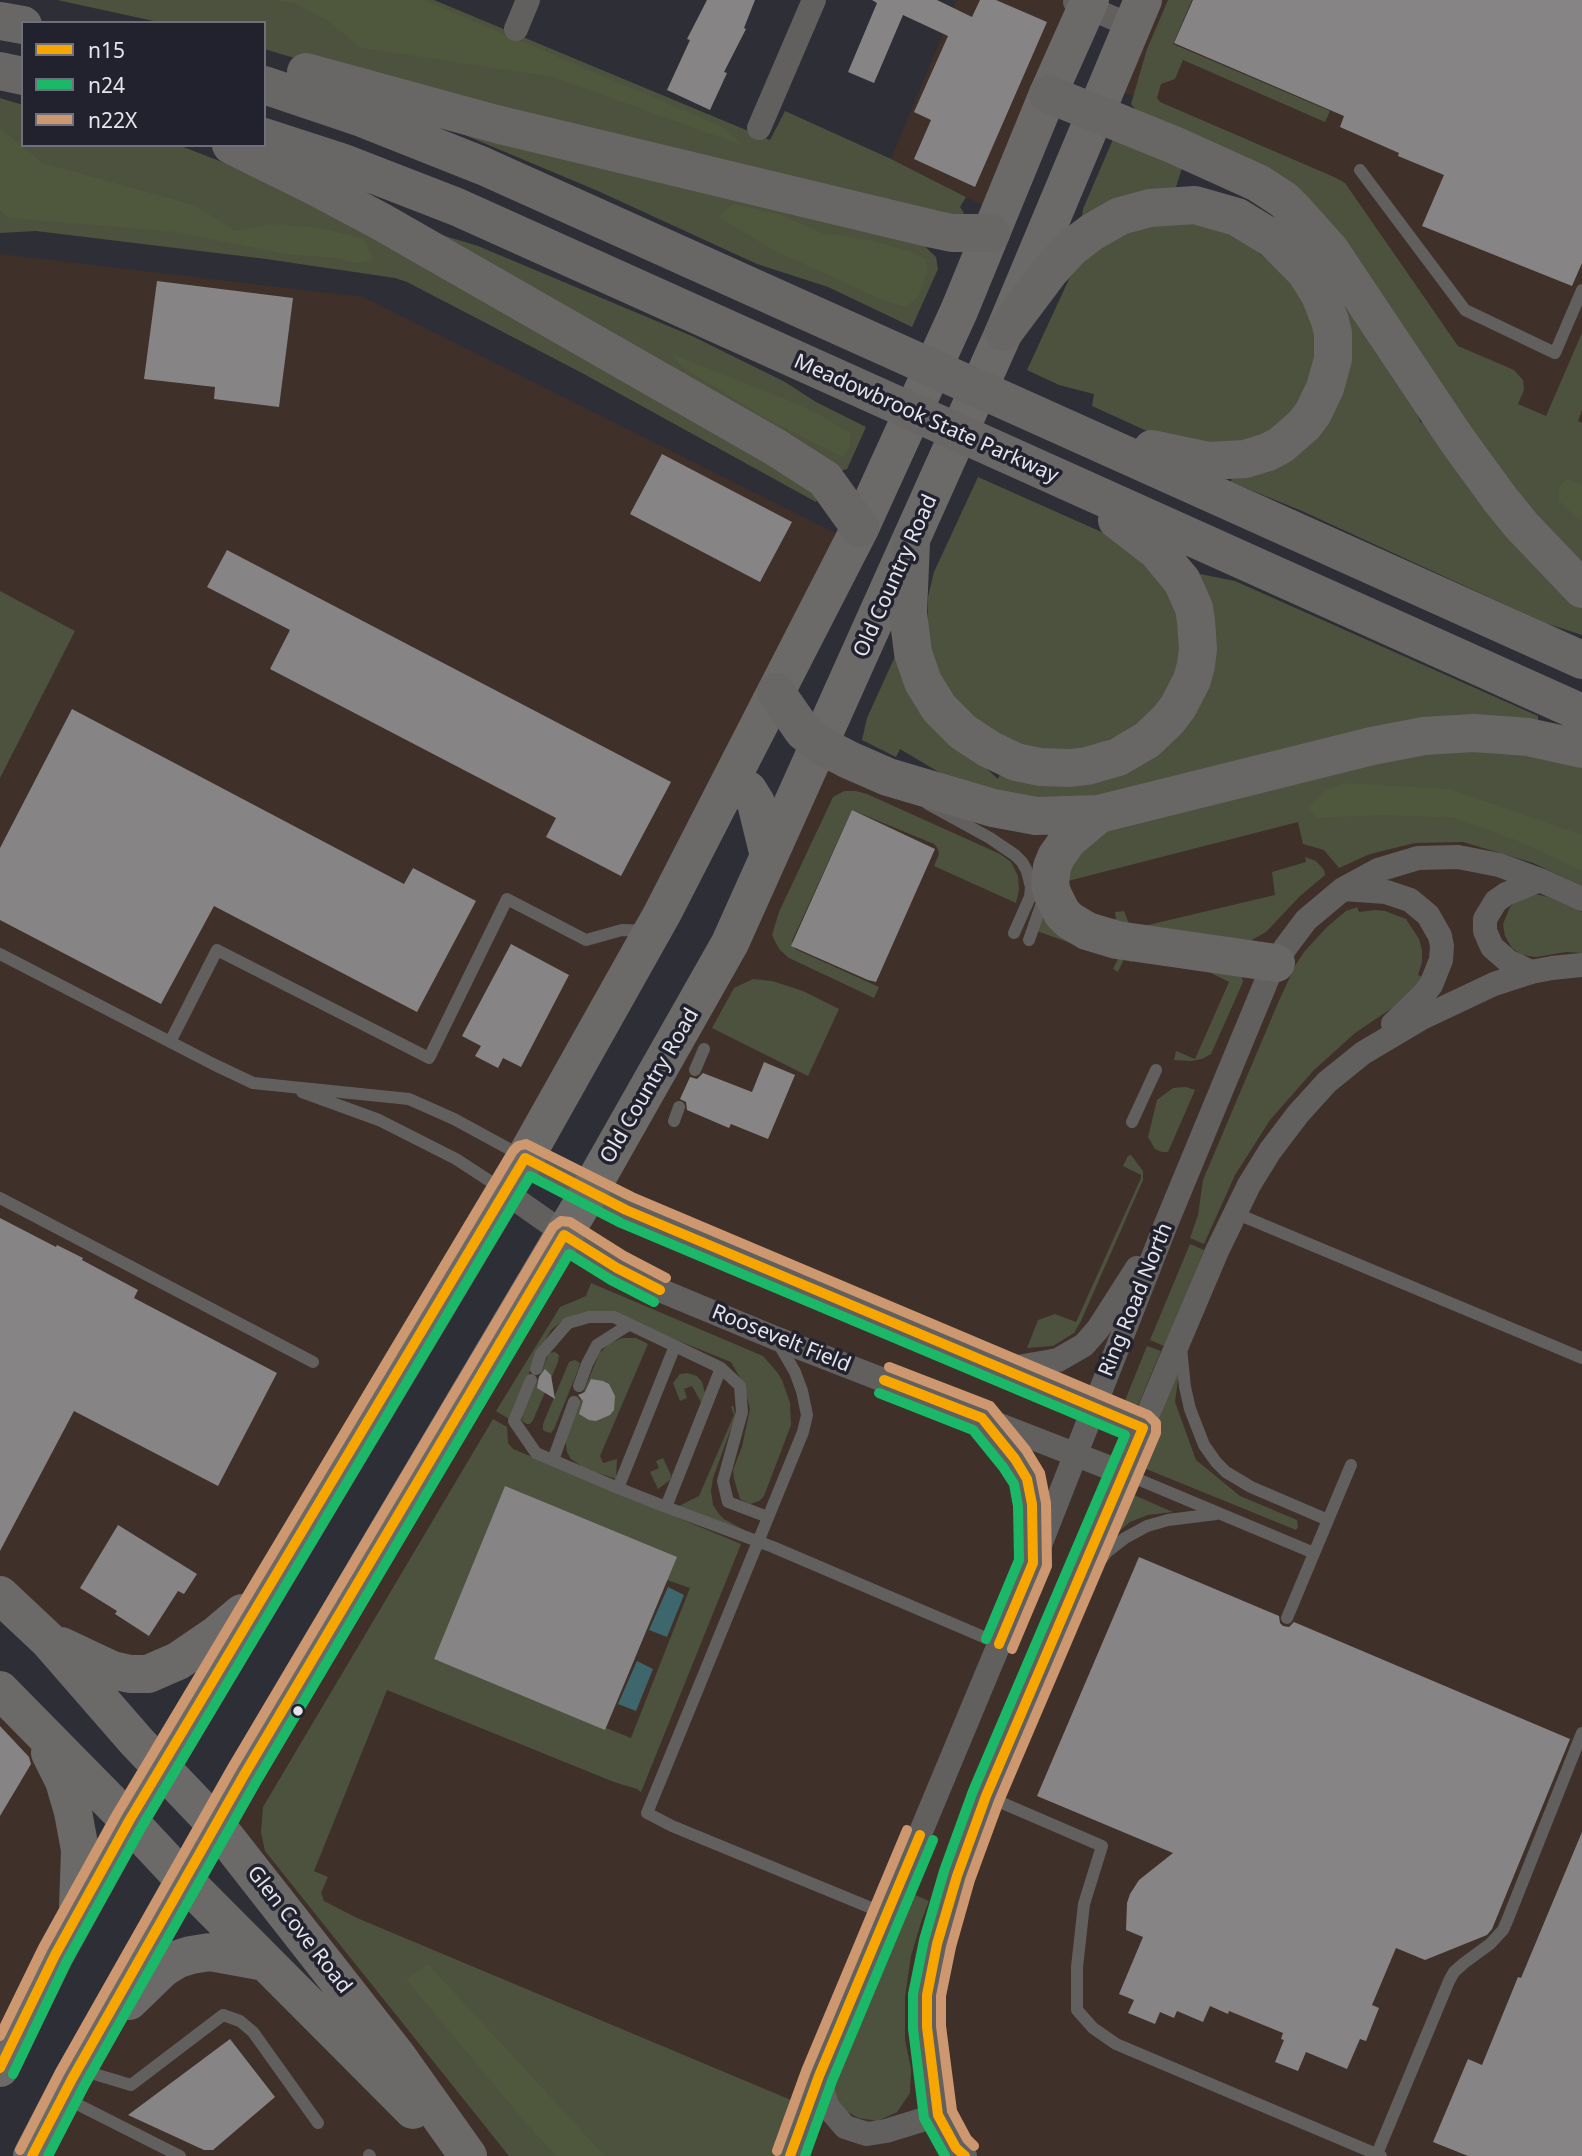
<!DOCTYPE html>
<html>
<head>
<meta charset="utf-8">
<style>
	body { margin:0 }
	#map { position:relative; width:1582px; height:2156px; overflow:hidden; background:#2e2f36; font-family:"Noto Sans",sans-serif }
	canvas { display:block }
	.legend { position:absolute; left:21px; top:21px; width:245px; height:126px; box-sizing:border-box; background:#22222f; border:2px solid #6f707b; margin:0; padding:9px 12px; list-style:none; font-size:21px; color:#e3e4ec }
	.legend li { display:flex; align-items:center; gap:14px; height:35px }
	.legend b { width:35px; border:2px solid #6f707b }
</style>
</head>
<body>
<div id="map">
<canvas width="1582" height="2156"></canvas>
<ul class="legend">
<li><b style="height:9px;background:#f7a600"></b>n15</li>
<li><b style="height:9px;background:#1ab867"></b>n24</li>
<li><b style="height:9px;background:#cd976f"></b>n22X</li>
</ul>
</div>
<script>
const ctx = document.querySelector('canvas').getContext('2d');
ctx.lineJoin = 'round';
function paint(path, color) { ctx.fillStyle = color; ctx.fill(path, 'evenodd'); }
const shape = rows => new Path2D(rows.map(r => 'M' + r).join(''));
function stroke(path, color, width, dash) { ctx.strokeStyle = color; ctx.lineWidth = width; ctx.lineCap = dash ? 'butt' : 'round'; ctx.setLineDash(dash || []); ctx.stroke(path); }
function label(font, color, halo, rows, align = 'center') {
  ctx.font = font + ' "Noto Sans",sans-serif'; ctx.lineWidth = 7; ctx.setLineDash([]); ctx.textBaseline = 'middle'; ctx.strokeStyle = halo; ctx.fillStyle = color; for (const [text, x, y, turn = 0] of rows) {
    ctx.save(); ctx.translate(x, y); ctx.rotate((+turn || 0) * Math.PI / 180); ctx.textAlign = isNaN(turn) ? turn : align; if (halo) ctx.strokeText(text, 0, 0); ctx.fillText(text, 0, 0); ctx.restore();
  }
}
paint(shape([
	[957,0,1090,0,999,212,976,202,891,159],
	[1143,0,1582,0,1582,489,1530,467,1341,185,1107,85],
	[0,254,363,297,853,542,265,1592,130,1674,0,1593,0,778,75,631,0,591],
	[820,745,888,777,1414,805,1540,879,1582,899,1582,2156,468,2156,216,1825],
	[0,1691,37,1729,78,1912,0,2066],
	[265,1966,456,2156,37,2156,73,2082,167,1972]
]), '#3f302a');
paint(shape([
	[57,0,434,0,770,140,785,111,891,159,966,197,960,207,964,213,956,218,369,80,264,49,264,23,163,23],
	[1168,0,1192,0,1173,44,1330,111,1325,122,1183,60,1175,79,1161,84,1157,98,1160,102,1334,177,1345,183,1458,346,1514,370,1523,380,1524,390,1518,404,1546,416,1582,333,1582,410,1578,421,1582,423,1582,576,1511,496,1320,215,1138,113,1131,104,1147,49],
	[0,98,23,105,23,145,178,145,243,170,359,225,820,493,816,502,582,373,407,282,395,278,266,259,36,231,0,233],
	[398,107,915,237,936,257,938,269,912,327,828,287,757,264,598,191],
	[1114,137,1182,168,1176,187,1081,224,1083,209],
	[1160,215,1230,227,1299,288,1316,327,1316,368,1304,402,1266,436,1229,449,1182,447,1092,406,1094,394,1059,385,1027,370,1070,277,1092,252],
	[409,225,478,246,692,336,785,382,816,402,866,427,847,469,840,471],
	[1318,270,1409,394,1421,423,1428,419,1582,607,1582,635,1545,623,1302,511,1231,482,1233,468,1331,395],
	[978,477,1124,542,1167,587,1180,620,1181,661,1169,694,1144,724,1077,754,1005,747,927,674,928,597,934,572],
	[1200,574,1235,581,1538,716,1538,722,1044,804,957,783,900,749,896,757,862,740,867,718,898,650,939,725,998,779,1003,767,1023,775,1185,710,1193,584],
	[0,591,75,631,0,778],
	[1432,745,1582,756,1582,886,1533,863,1463,842,1415,843,1370,854,1339,868,1324,850,1303,844,1298,822,1064,882,1082,833],
	[844,791,856,791,867,794,1000,854,1011,862,1018,876,1019,890,1016,903,934,866,939,854,938,849,934,844,852,810,792,941,795,949,879,987,874,998,789,958,779,949,772,935,779,912,833,797],
	[1305,857,1316,861,1324,870,1325,875,1300,896,1266,932,1248,942,1191,942,1089,924,1086,921,1087,917,1094,915,1096,923,1116,919,1115,912,1124,911,1131,929,1275,895,1272,872,1306,862],
	[1535,894,1548,897,1582,912,1582,953,1566,952,1536,957,1522,955,1512,948,1505,936,1503,924,1510,907,1520,897],
	[1045,905,1135,953,1132,962,1124,959,1118,972,1113,969,1119,957,1100,954,1037,931],
	[1357,907,1359,912,1375,910,1385,911,1406,919,1419,939,1422,950,1422,962,1418,975,1426,978,1410,996,1355,1033,1314,1070,1270,1120,1235,1175,1204,1244,1190,1238,1198,1215,1203,1180,1278,1003,1295,966,1304,952,1327,927,1346,911],
	[1193,964,1241,973,1243,982,1211,1054,1202,1059,1191,1061,1174,1060,1176,1051,1195,1059,1229,982],
	[753,979,772,981,803,991,839,1009,808,1076,712,1028,734,988],
	[1186,1087,1195,1090,1168,1152,1162,1152,1155,1149,1148,1137,1157,1100,1173,1088],
	[1131,1155,1143,1171,1143,1180,1081,1321,1074,1333,1053,1346,1027,1348,1038,1320,1055,1314,1076,1322,1141,1178,1141,1175,1123,1166,1128,1156],
	[1190,1244,1204,1250,1164,1346,1150,1340],
	[591,1283,763,1356,777,1372,782,1380,790,1403,791,1425,764,1496,759,1501,750,1504,740,1499,734,1479,733,1470,742,1447,750,1409,744,1385,731,1362,607,1312,562,1321,556,1326,551,1330,539,1350,509,1419,496,1411,560,1307,586,1296],
	[622,1338,636,1338,648,1344,600,1456,603,1463,617,1459,616,1479,584,1468,571,1459,567,1452,565,1437,599,1354,608,1344],
	[1147,1346,1161,1351,1139,1403,1133,1409,1124,1403],
	[555,1352,559,1355,558,1362,533,1420,530,1424,527,1424,522,1421,523,1415,549,1353],
	[1181,1358,1175,1402,1196,1460,1240,1496,1297,1520,1298,1527,1296,1530,1139,1466],
	[575,1360,580,1363,578,1370,554,1429,551,1433,547,1432,543,1430,543,1424,569,1362],
	[687,1373,697,1376,702,1382,705,1393,701,1402,692,1386,684,1389,687,1398,680,1401,673,1383,680,1374],
	[733,1405,735,1413,734,1420,713,1478,711,1491,713,1505,719,1514,724,1519,746,1531,679,1506,699,1496,734,1415,731,1407],
	[493,1419,507,1427,508,1443,513,1449,741,1544,641,1792,637,1789,614,1782,387,1690,314,1871,328,1877,321,1893,324,1901,357,1918,791,2100,775,2156,509,2156,265,1851,261,1832,263,1807],
	[505,1487,667,1580,690,1588,631,1738,434,1659],
	[663,1458,671,1475,670,1480,658,1489,650,1472,659,1468,656,1461],
	[1127,1492,1173,1512,1148,1515,1130,1522,1108,1541],
	[906,1891,929,1901,922,1919,911,1956,905,1997,905,2039,911,2069,910,2093,897,2112,878,2121,858,2118,843,2109,835,2100,831,2080,834,2066]
]), '#4c523e');
paint(shape([
	[275,0,424,0,723,127,744,146,553,77,361,48,329,22,297,4],
	[0,128,43,163,194,205,236,231,272,224,321,228,364,239,373,259,357,263,335,258,285,254,176,232,9,218,0,210],
	[734,204,782,215,822,233,869,240,909,251,926,259,928,271,918,297,906,307,885,301,773,250,720,218,721,213],
	[672,354,786,399,820,415,851,433,850,446,843,457,769,420,682,367],
	[1568,479,1582,485,1582,521,1578,519,1559,501,1559,486],
	[1345,783,1450,789,1582,835,1582,871,1518,841,1454,818,1384,815,1317,818,1308,808,1326,790],
	[428,1964,605,2156,556,2156,525,2122,406,1979]
]), '#4f573c');
paint(shape([
	[668,1587,684,1595,667,1637,649,1630],
	[637,1661,653,1669,636,1711,618,1704]
]), '#3d666d');
paint(shape([
	[707,0,755,0,744,28,746,29,724,72,727,73,710,110,667,90,690,40,687,39],
	[872,0,937,0,972,17,980,0,996,0,1047,22,975,187,914,159,931,120,914,112,948,36,903,15,874,83,848,72,877,3],
	[1193,0,1582,0,1582,263,1572,286,1422,226,1444,175,1398,156,1399,153,1340,127,1344,116,1174,43],
	[157,281,293,298,279,407,214,399,215,387,144,379],
	[662,454,792,522,760,582,630,514],
	[227,550,671,782,621,876,546,837,556,818,270,669,290,630,207,587],
	[72,709,404,884,413,868,476,901,417,1012,214,906,161,1004,0,920,0,848],
	[852,810,935,849,876,982,868,980,791,946],
	[511,944,569,975,521,1067,503,1058,498,1068,475,1056,481,1046,462,1036],
	[764,1062,795,1075,768,1139,731,1124,729,1128,687,1110,686,1102,680,1099,690,1077,697,1079,703,1073,752,1092],
	[0,1218,56,1247,57,1245,83,1258,82,1260,138,1290,134,1298,277,1373,218,1486,74,1411,0,1551],
	[545,1369,551,1375,555,1399,537,1388,539,1377],
	[591,1379,603,1381,609,1384,615,1396,614,1410,610,1415,596,1421,589,1420,579,1414,583,1401,578,1395,585,1392],
	[505,1486,677,1557,605,1730,434,1659],
	[118,1525,197,1574,184,1594,178,1591,149,1636,115,1614,117,1611,80,1588],
	[1139,1557,1279,1616,1280,1623,1283,1626,1289,1627,1294,1622,1570,1739,1492,1929,1487,1935,1425,1960,1396,1948,1372,2005,1379,2008,1366,2041,1360,2039,1347,2069,1306,2052,1298,2071,1275,2062,1284,2040,1281,2039,1283,2033,1229,2011,1228,2014,1210,2006,1203,2022,1177,2011,1174,2018,1160,2012,1155,2024,1128,2013,1134,2000,1119,1994,1143,1937,1126,1930,1127,1903,1130,1894,1139,1880,1173,1853,1037,1796],
	[0,1726,29,1757,31,1764,0,1816],
	[1582,1832,1582,2156,1468,2156,1433,2142,1468,2059,1482,2065,1518,1977,1521,1978],
	[230,2039,275,2097,213,2150,204,2150,128,2115]
]), '#878485');
stroke(shape([
	[1360,170,1465,310,1555,353,1582,290],
	[928,804,990,838,1015,855,1022,862,1027,871,1031,887,1030,897,1014,933],
	[1029,940,1044,897],
	[0,954,213,1064,253,1083,409,1099,454,1119,522,1156],
	[170,1042,217,950,429,1058,507,899,586,940,622,930,648,931],
	[695,1070,704,1049],
	[302,1092,379,1120,456,1159,502,1189],
	[674,1121,679,1107],
	[1132,1122,1156,1070],
	[0,1198,313,1362],
	[1235,1213,1582,1358],
	[777,1341,795,1372,802,1391,807,1415,803,1432,647,1813,672,1826,886,1914],
	[1181,1348,1185,1387,1190,1409,1204,1445,1216,1462,1226,1472,1251,1487,1328,1520],
	[721,1368,666,1507,618,1488,675,1346,721,1368,740,1386,742,1412,723,1481,728,1502,768,1517],
	[536,1369,541,1354,568,1323,589,1317,614,1317,675,1346],
	[531,1380,514,1421,536,1453,618,1488],
	[579,1386,587,1364,597,1345,630,1324],
	[553,1460,574,1402],
	[1123,1473,1314,1553],
	[666,1507,773,1547,1000,1644],
	[1088,1576,1107,1552,1125,1538,1147,1526,1168,1520,1216,1514],
	[1287,1618,1351,1465],
	[986,1796,1102,1846,1084,1904,1077,1967,1077,2010,1093,2028,1116,2044,1381,2156],
	[81,2070,131,2085,223,2015,240,2021,253,2032,318,2123],
	[65,2098,180,2156],
	[1377,2154,1449,1981,1454,1972,1464,1963,1490,1944,1503,1930,1507,1921,1582,1733],
	[369,2155,370,2156]
]), '#61605f', 12);
stroke(shape([
	[1075,2,1132,26],
	[516,29,528,0],
	[759,128,814,0],
	[1343,889,1386,892,1410,900,1428,915,1440,936,1442,946,1441,960,1431,985,1423,995,1393,1024],
	[1531,972,1508,961,1492,947,1485,931,1485,919,1496,901,1506,894,1540,880],
	[525,1158,626,1210,1143,1428],
	[505,1192,589,1251,650,1286,775,1338,1123,1473],
	[1006,1369,1058,1360,1084,1345,1098,1329,1137,1268],
	[982,1419,1015,1459,1027,1479,1032,1504,1033,1552],
	[819,2076,827,2106,845,2127,867,2134,886,2131,938,2115],
	[790,2156,819,2076,1033,1563,1166,1224,1269,975,1285,948,1306,920,1343,889,1378,870,1418,858,1458,857,1499,865,1540,880,1582,899],
	[965,2156,956,2148,938,2115,927,2027,927,1995,937,1944,957,1876,986,1796,1217,1251,1249,1185,1270,1151,1298,1114,1327,1082,1363,1053,1422,1018,1494,984,1531,972,1552,968,1582,965]
]), '#61605f', 24);
stroke(shape([
	[732,780,748,790,756,803,769,856],
	[0,1595,49,1641,137,1742,216,1825,397,2056,468,2156],
	[61,1646,112,1670,130,1674,148,1674,178,1661,216,1635,242,1613],
	[0,1690,129,1821,185,1881,413,2110],
	[50,1753,64,1781,73,1812,80,1850,78,1908],
	[129,2001,162,1969,178,1959,191,1955,210,1952,265,1962],
	[0,2068,55,1955,129,1821,525,1158,662,914,860,528,959,311,1048,94,1090,0],
	[32,2156,72,2079,244,1775,589,1192,730,943,1004,332,1143,0]
]), '#6b6a69', 38);
stroke(shape([
	[0,21,23,25],
	[0,71,23,76],
	[306,72,496,124,933,229,952,233,991,233],
	[264,85,362,118,483,166,1582,660],
	[1048,94,1174,145,1258,183,1284,200,1295,211,1330,250,1457,440,1500,499,1521,525,1582,589],
	[264,137,341,162,457,207,1582,713],
	[231,145,316,187,380,221,775,447,825,479,860,528],
	[1004,332,1049,272,1071,248,1092,232,1120,216,1150,208,1195,205,1237,217,1273,239,1305,271,1320,295,1330,321,1333,333,1333,359,1325,388,1313,413,1304,425,1281,445,1268,452,1245,459,1209,461,1152,449],
	[911,542,908,613,913,653,923,682,939,708,963,732,989,749,1016,762,1040,767,1070,768,1087,766,1118,757,1147,740,1168,720,1178,707,1192,680,1196,665,1198,649,1196,621,1194,608,1182,581,1157,551,1117,520],
	[776,692,803,731,820,745,849,760,888,777,993,808,1036,816,1099,814,1372,746,1424,736,1473,733,1502,735,1528,737,1582,749],
	[1099,814,1068,840,1056,857,1052,867,1050,883,1052,893,1062,913,1069,920,1087,931,1117,940,1276,963]
]), '#696666', 38);
stroke(shape([
	[884,1380,982,1418,1015,1459,1027,1479,1032,1504,1033,1563,999,1644],
	[0,2068,55,1955,129,1821,525,1158,626,1210,1143,1428,986,1796,957,1876,937,1944,927,1995,927,2027,938,2115,956,2148,965,2156],
	[32,2156,72,2079,244,1775,564,1235,617,1268,660,1290],
	[790,2156,819,2076,920,1835]
]), '#f7a600', 10);
stroke(shape([
	[879,1393,973,1430,1003,1467,1014,1484,1018,1506,1019,1560,986,1639],
	[13,2074,67,1961,141,1828,530,1176,621,1223,1125,1435,973,1791,944,1871,924,1940,913,1994,913,2029,924,2118,945,2156],
	[48,2156,84,2086,256,1782,569,1254,611,1280,654,1302],
	[805,2156,832,2081,933,1840]
]), '#1ab867', 10);
stroke(shape([
	[889,1367,990,1406,1026,1450,1040,1473,1046,1503,1047,1566,1012,1649],
	[0,2036,43,1948,117,1814,513,1151,518,1146,526,1144,632,1197,1148,1415,1156,1423,1156,1433,999,1801,970,1880,951,1947,941,1996,941,2026,952,2111,967,2139,974,2146],
	[20,2150,60,2072,232,1768,553,1227,561,1221,570,1222,624,1256,666,1278],
	[777,2151,806,2071,907,1830]
]), '#cd976f', 10);
for (const [x, y, r, color] of [
	[298,1711,6,"#e3e4ec"]
]) { const dot = new Path2D(); dot.arc(x, y, r, 0, 2 * Math.PI); ctx.fillStyle = color; ctx.fill(dot); stroke(dot, '#22222f', 2.5); }
label('21px', '#e3e4ec', '#22222f', [
	["Meadowbrook State Parkway",926,419,24],
	["Old Country Road",896,576,-66],
	["Old Country Road",650,1086,-60],
	["Ring Road North",1136,1300,-68],
	["Roosevelt Field",781,1339,22],
	["Glen Cove Road",299,1930,52]
]);
</script>
</body>
</html>
